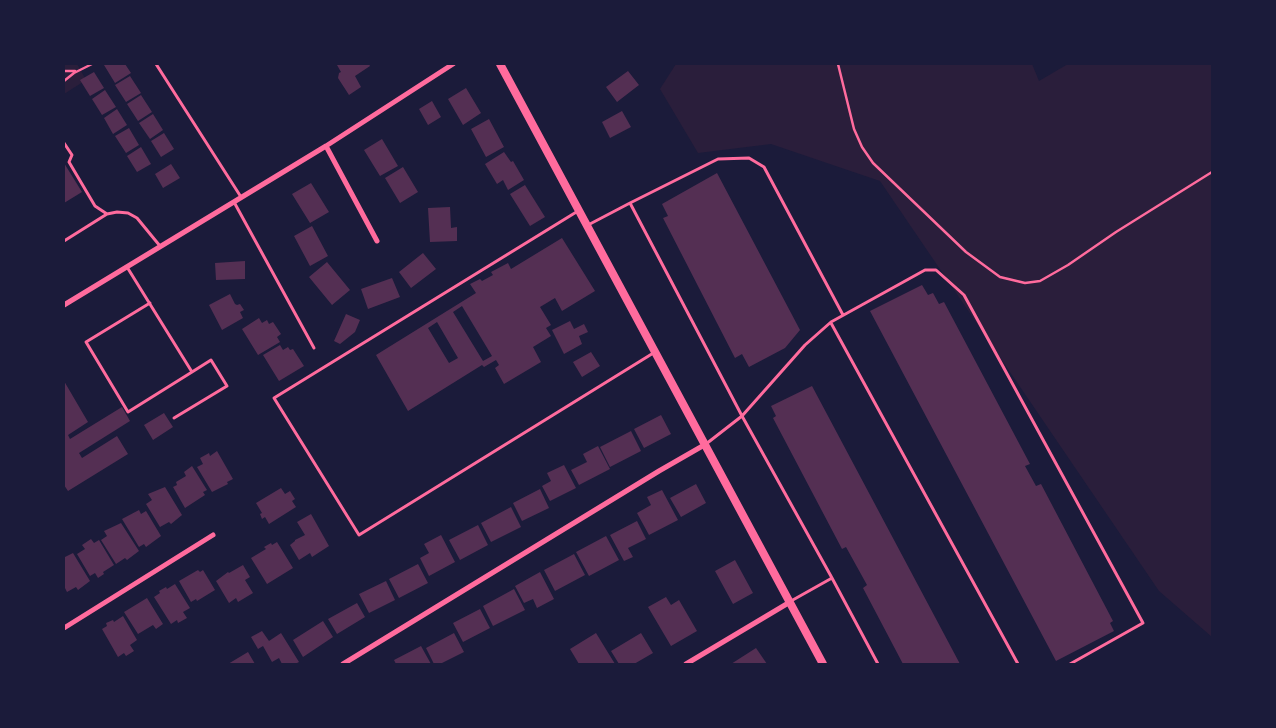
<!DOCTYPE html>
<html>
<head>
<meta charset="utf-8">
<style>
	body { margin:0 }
	#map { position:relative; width:1276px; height:728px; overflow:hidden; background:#1b1b3a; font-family:Jost,sans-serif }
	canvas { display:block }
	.frame { position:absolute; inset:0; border:65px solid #1b1b3a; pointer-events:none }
</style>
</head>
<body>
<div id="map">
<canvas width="1276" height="728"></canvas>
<div class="frame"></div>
</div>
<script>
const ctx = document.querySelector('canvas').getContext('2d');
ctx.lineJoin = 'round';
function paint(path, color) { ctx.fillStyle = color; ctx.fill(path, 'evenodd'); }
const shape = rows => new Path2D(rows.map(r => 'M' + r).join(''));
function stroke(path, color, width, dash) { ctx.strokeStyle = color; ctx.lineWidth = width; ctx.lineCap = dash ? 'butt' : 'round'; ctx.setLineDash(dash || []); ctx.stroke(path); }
paint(shape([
	[64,64,77,64,86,80,64,94],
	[676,64,1032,64,1039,81,1068,64,1212,64,1212,637,1159,591,880,181,771,144,698,153,660,89]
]), '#2a1e3b');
paint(shape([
	[106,64,125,64,131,73,115,83,104,65],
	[340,64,369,64,370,66,355,76,361,87,349,95,338,78,339,73,341,72,337,65],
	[628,71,639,85,617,102,606,87],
	[94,72,104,88,90,96,80,80],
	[130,76,141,93,126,102,115,85],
	[466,88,481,113,463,125,448,99],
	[105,90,116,107,102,115,92,99],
	[141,95,152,112,138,121,127,104],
	[432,101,441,117,428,125,419,109],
	[117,109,127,125,113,134,104,118],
	[622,111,631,127,610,138,602,122],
	[153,114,163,130,150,139,139,123],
	[489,119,504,147,486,157,471,129],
	[129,128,139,145,126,153,115,136],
	[164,133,174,149,161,157,151,141],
	[382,139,398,166,380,176,364,150],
	[141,147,151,164,137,172,127,156],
	[504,152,511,162,513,161,524,180,508,190,503,180,497,184,485,164],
	[64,163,82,192,64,203],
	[171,164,180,178,163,188,155,174],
	[403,167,418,192,400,203,385,178],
	[717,173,800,330,785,348,749,367,742,354,735,358,663,218,668,216,662,204],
	[311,183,329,212,310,223,292,194],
	[525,185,545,217,530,226,510,194],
	[450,207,451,228,457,227,457,241,430,242,428,208],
	[312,226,328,256,310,266,294,236],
	[562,238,595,291,562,311,555,298,540,307,551,325,546,328,551,336,533,347,541,362,504,384,495,368,499,365,496,360,484,367,482,365,408,411,376,355,476,293,470,284,480,279,482,281,493,275,491,272,508,263,511,269],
	[462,306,492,356,483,361,453,312],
	[437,322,458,358,449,363,428,328],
	[423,253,436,269,411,288,399,272],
	[245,261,245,279,216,280,215,263],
	[327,262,350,290,332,305,309,277],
	[392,278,400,297,368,309,361,289],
	[922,285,928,295,933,293,939,304,944,302,1030,464,1025,466,1036,486,1041,484,1113,621,1110,623,1114,631,1056,661,870,311],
	[230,294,235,304,237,305,240,304,244,310,240,312,243,318,222,330,209,305],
	[346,314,360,320,355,332,340,344,334,341],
	[259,318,262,323,267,320,269,324,273,322,281,334,277,337,280,342,258,355,242,329],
	[570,321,574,329,584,324,588,332,579,336,582,344,564,354,552,330],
	[280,345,283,350,288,347,290,350,293,349,304,366,279,381,263,355],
	[591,352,600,366,582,377,573,362],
	[64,381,88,422,68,435,70,439,122,407,130,421,79,453,82,458,117,436,128,454,68,491,64,485],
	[812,386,960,664,903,664,863,588,867,585,846,547,842,549,773,418,776,416,771,406],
	[164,413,173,427,153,440,144,425],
	[661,415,671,434,644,448,634,429],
	[631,431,641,451,610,467,600,447],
	[598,446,610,469,579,485,571,470,587,462,583,454],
	[217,451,233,479,227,482,228,484,212,492,197,467,203,464,200,458,209,453,210,456],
	[564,465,576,488,550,501,542,486,551,481,547,473],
	[192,466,207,490,203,492,205,495,185,508,173,487,177,485,176,482,186,476,184,472],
	[696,484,706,503,681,517,670,498],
	[165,487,182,515,171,524,169,522,160,527,146,504,152,500,148,494],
	[281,488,285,494,290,491,295,499,292,501,296,507,269,524,265,517,262,519,260,514,262,513,256,503],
	[540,489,549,508,522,521,513,503],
	[662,490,678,520,649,535,637,513,651,505,647,497],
	[511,507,521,527,491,542,481,523],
	[139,510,141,514,146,511,161,536,146,547,144,544,139,547,122,519],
	[311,514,329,546,312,557,310,553,299,560,290,545,295,541,295,540,305,535,297,522],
	[637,521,646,539,628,548,633,557,624,561,610,535],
	[121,523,139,551,127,560,125,558,116,564,101,540,107,536,104,531],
	[478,525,488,545,460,560,449,540],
	[441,535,455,562,429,576,420,558,429,553,424,544],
	[606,536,619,560,589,576,576,552],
	[91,539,94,543,99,540,114,565,103,572,104,574,98,578,95,573,90,576,77,554,85,549,82,545],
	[277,542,293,568,267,584,251,558,266,549,264,547,271,543,272,545],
	[73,553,90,581,78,590,76,587,67,592,64,586,64,555,65,557],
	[574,554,585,575,555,591,544,570],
	[735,560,753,593,733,604,715,571],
	[418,564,428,583,399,598,389,579],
	[243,565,250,577,245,580,253,593,238,602,236,598,229,603,216,581,228,572,229,573],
	[198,570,200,572,203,570,215,590,197,601,196,599,191,602,179,581],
	[540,572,554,599,537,608,533,599,524,603,515,586],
	[386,581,395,600,369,613,359,594],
	[175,584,190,608,183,612,187,618,178,623,177,620,171,624,154,597,160,593,159,591,166,587,167,589],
	[514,589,525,610,493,626,483,606],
	[666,597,671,605,679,600,697,631,671,646,648,607],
	[147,598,163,624,156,629,153,625,138,634,124,612],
	[357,603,365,617,337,634,328,619],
	[480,609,490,628,463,642,453,623],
	[123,616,137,640,130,645,134,651,126,656,124,653,118,657,102,629,107,626,106,623,113,620,114,622],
	[323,621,333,637,303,657,293,640],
	[262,631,269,641,281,633,299,662,295,664,282,664,279,658,272,662,263,646,258,649,251,637],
	[454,633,464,652,440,664,434,664,426,648],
	[596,633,615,664,579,664,570,649],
	[641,633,653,653,634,664,619,664,611,651],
	[421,646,431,664,396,664,394,660],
	[756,648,767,664,731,664],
	[248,652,255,664,228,664]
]), '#542f53');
stroke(shape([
	[838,64,854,129,862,147,873,163,966,252,1000,277,1025,283,1040,281,1068,265,1116,232,1212,172],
	[64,71,75,71],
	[64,81,74,73,92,64]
]), '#ff6b9d', 2.5);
stroke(shape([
	[156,64,241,197],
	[64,143,72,155,69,162,95,206,107,214],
	[234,202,314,348],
	[630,203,718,159,749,158,764,167,843,315],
	[578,211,274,398,359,535,655,352],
	[588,225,630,203,742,416,832,578,878,664],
	[64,241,107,214,117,212,128,213,137,218,160,246],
	[127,267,192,372,211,360,227,386,174,418],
	[150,303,86,342,128,412,192,372],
	[831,323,1018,664],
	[706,444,742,416,805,345,831,322,925,270,936,270,964,295,1143,623,1070,664],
	[791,601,832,578]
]), '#ff6b9d', 3);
stroke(shape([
	[326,146,377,241],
	[64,305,326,146,453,64],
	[64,628,213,535],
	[343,664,659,471,706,444],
	[686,664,790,602]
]), '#ff6b9d', 5);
stroke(shape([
	[500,64,823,664]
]), '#ff6b9d', 8);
</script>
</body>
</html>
